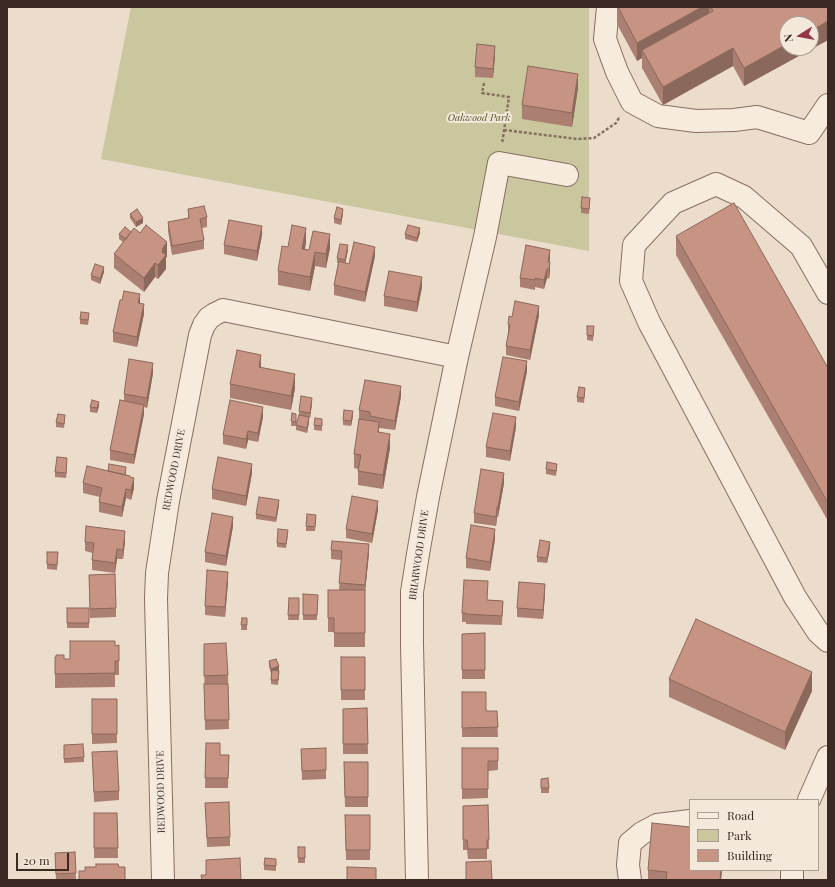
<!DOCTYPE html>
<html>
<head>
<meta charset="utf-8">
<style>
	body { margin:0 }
	#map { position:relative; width:835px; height:887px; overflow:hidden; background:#ecdccb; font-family:"Playfair Display",serif }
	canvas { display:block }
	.frame { position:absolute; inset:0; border:8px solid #3a2a23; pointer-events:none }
	.legend { position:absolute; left:689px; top:799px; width:130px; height:72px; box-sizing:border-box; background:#f4e8db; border:1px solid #aa9c91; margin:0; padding:5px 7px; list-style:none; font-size:12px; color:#3a2a23 }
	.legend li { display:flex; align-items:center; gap:8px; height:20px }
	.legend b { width:20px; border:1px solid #aa9c91 }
	.north { position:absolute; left:779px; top:16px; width:40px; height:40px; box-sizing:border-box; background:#f4e8db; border:1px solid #aa9c91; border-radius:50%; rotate:259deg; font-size:11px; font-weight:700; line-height:16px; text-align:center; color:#3a2a23 }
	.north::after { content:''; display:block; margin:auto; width:14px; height:18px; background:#933547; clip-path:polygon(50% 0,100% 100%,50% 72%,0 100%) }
	.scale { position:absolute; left:16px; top:853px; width:53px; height:18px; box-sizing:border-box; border:2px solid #3a2a23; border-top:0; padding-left:5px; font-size:12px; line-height:14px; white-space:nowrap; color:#3a2a23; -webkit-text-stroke:3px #f4e8db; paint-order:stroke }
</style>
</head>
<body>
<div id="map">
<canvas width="835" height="887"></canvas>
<div class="frame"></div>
<ul class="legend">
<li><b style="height:5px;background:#f7ebde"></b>Road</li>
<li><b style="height:11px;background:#cac79f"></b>Park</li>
<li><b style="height:11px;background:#c79484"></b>Building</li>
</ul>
<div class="north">N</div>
<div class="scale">20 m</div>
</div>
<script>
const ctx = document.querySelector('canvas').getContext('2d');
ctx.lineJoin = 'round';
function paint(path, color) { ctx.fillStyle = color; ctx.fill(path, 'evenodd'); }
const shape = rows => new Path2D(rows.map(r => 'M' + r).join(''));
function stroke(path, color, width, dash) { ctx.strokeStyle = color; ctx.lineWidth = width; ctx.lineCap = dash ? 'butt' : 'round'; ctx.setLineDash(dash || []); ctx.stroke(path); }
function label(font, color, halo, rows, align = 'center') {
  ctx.font = font + ' "Playfair Display",serif'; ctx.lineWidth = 4; ctx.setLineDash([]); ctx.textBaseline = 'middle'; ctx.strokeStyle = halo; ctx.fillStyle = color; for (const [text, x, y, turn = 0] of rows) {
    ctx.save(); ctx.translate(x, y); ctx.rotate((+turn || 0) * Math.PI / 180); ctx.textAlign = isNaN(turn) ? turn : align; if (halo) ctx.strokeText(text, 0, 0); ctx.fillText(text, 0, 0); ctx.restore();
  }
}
paint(shape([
	[131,7,589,7,589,251,101,159]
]), '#cac79f');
const minor = shape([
	[608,7,605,39,617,72,632,102,658,116,696,121,734,120,757,117,809,133,828,105],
	[828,293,801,246,744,197,716,184,673,203,634,245,631,281,649,322,795,597,818,632,828,641],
	[809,800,828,757],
	[163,880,156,599,157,573,168,501,200,335,204,325,209,318,215,314,223,310,228,311,457,357],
	[417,880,412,644,412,592,418,554,428,497,457,357,485,237,499,163,567,175],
	[630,880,628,865,630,843,642,833,657,825,690,821],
	[792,880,792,870]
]);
stroke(minor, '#886e60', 24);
stroke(shape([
	[484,83,482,93,509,97,502,144],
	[504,130,577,139,594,138,616,123,620,116]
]), '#886e60', 2.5, [3, 2]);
stroke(minor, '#f7ebde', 22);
paint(shape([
	[617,7,827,7,828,9,828,40,744,86,733,66,663,105,642,68,642,58,637,61,617,24],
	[495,56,493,78,475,77,475,67],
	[578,88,572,127,522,119,522,105],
	[590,203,589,214,581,213,581,208],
	[188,209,207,217,207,227,202,228,204,240,204,249,172,255,168,231,168,222,188,218],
	[343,213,341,225,334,223,334,218],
	[130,214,143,223,136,227,130,218],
	[131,232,167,256,166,258,166,269,158,279,155,277,144,292,114,268,114,254,123,242,119,239,119,234],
	[420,233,417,242,405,239,405,234],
	[262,235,257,261,224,254,224,245],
	[676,236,828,368,828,521,676,255],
	[306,242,305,249,309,250,330,248,326,268,315,266,310,291,278,285,278,271,288,247],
	[348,250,345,263,349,264,375,256,365,302,334,295,334,285,338,263,337,263,337,258],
	[550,259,549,262,550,272,549,279,547,278,544,289,535,287,535,290,520,287,520,278],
	[104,272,100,284,91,280,91,275],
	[422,287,417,312,384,306,384,296],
	[140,303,144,314,137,347,113,342,113,332],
	[539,315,530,360,506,355,506,346,508,334,508,324,512,317],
	[89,318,88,325,80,324,80,319],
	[594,331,593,341,587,340,587,335],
	[527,371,519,411,495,406,495,397],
	[153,373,147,408,144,407,144,414,134,464,110,460,110,450,124,401,124,394],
	[230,384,295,388,291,410,230,398],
	[585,393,584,403,577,402,577,397],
	[401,396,395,430,379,428,379,432,390,448,383,489,358,485,358,469,354,468,354,454,359,419,359,410],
	[312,403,310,418,309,418,309,422,307,433,296,430,296,425,299,415,299,411],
	[99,406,97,413,90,412,90,407],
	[292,413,296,414,296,426,291,426],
	[353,416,351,426,343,425,343,420],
	[263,417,258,442,248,440,246,449,223,444,223,435],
	[65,420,64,428,56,427,56,422],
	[322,424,322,431,314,430,314,425],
	[516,427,510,461,486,457,486,447],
	[67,463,66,478,55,477,55,472],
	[557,468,556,476,546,474,546,469],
	[108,471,126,472,126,475,130,477,134,488,131,500,126,498,122,517,99,512,99,502,100,497,83,493,83,483],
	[252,473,246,506,212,499,212,489],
	[504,483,498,517,497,517,496,526,474,523,474,513],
	[279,505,276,522,256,519,256,514],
	[378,510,372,543,346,538,346,529],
	[316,520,315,531,306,531,306,526],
	[233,526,226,566,205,562,205,552],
	[288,535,286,548,277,547,277,543],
	[495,539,490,571,466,568,466,558],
	[125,541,123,559,117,559,115,573,92,570,92,560,93,553,85,551,85,542],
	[550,547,547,563,537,562,537,557],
	[331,550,369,553,365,592,365,647,334,647,334,632,328,632,328,590,339,590,341,560,331,559],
	[58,557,57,570,47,569,47,564],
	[89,575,116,608,116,617,90,618],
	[228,582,225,617,205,615,205,606],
	[303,594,318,595,317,620,303,620],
	[545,594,543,619,517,617,517,608],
	[289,598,299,598,299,620,288,620],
	[488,600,503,601,502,625,466,624,466,622,462,622,462,613],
	[67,608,89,608,89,628,67,628],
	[242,618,247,618,247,630,241,630],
	[485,633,485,679,462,679,462,634],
	[204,644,228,675,229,729,205,730],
	[119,645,119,675,115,675,115,687,55,688,55,657,64,659,70,659,115,646],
	[341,657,365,657,365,700,341,700],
	[269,661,279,666,279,676,278,685,271,684,271,673,271,674,269,666],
	[669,679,812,691,785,750,669,697],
	[462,692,486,711,497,711,498,737,462,737],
	[92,699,117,699,117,743,92,744],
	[367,708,368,754,343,754,343,709],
	[206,743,220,755,229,755,228,788,205,788],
	[64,745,84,757,84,762,64,763],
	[462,748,498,748,498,770,488,771,488,798,462,799],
	[301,749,326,770,326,779,302,780],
	[92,752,119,791,119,800,94,802],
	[344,762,368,762,368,807,345,807],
	[541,779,549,788,549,793,541,793],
	[205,803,230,837,230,846,207,847],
	[488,805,489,849,487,849,487,859,468,859,467,850,463,850,463,806],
	[94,813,117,813,118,858,94,858],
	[345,815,370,815,370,860,346,860],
	[298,847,305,847,305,863,298,863],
	[75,852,76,880,56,880,55,853],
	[276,864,276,871,264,870,264,865],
	[648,870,722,870,721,880,648,880]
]), '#ab7f72');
paint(shape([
	[702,7,709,7,709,21,642,50,642,58,637,61,637,43],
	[828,21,828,40,744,86,744,68,787,44,787,48,811,48,811,31],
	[495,46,495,56,493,78,493,69],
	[733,48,733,66,663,105,663,87],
	[578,74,578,88,572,127,572,113],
	[343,209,343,213,341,225,341,220],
	[143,218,143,223,136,227,136,222],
	[262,226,262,235,257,261,257,251],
	[306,228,306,242,302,263,302,249],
	[420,228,420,233,417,242,417,238],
	[330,234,330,248,326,268,326,254],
	[167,242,167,256,166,258,166,269,158,279,158,265,162,249],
	[348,245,348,250,345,265,345,260],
	[375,247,375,256,365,302,365,292],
	[550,250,550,259,548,269,548,262],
	[315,252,315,266,310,291,310,277],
	[550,262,550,272,549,279,549,269],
	[155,263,155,277,144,292,144,278],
	[104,267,104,272,100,284,100,279],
	[547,269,547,278,544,289,544,280],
	[422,277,422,287,417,312,417,302],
	[140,294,140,304,138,303],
	[144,304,144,314,137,347,137,337],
	[539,306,539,315,530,360,530,350],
	[261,355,261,369,259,367],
	[527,361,527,371,519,411,519,402],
	[153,363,153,373,147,408,147,398],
	[295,374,295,388,291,410,291,396],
	[401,386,401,396,395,430,395,421],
	[312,398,312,403,310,418,310,413],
	[99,402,99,406,97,413,97,408],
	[144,405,144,414,134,464,134,455],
	[263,407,263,417,258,442,258,433],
	[353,411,353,416,351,426,351,421],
	[309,417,309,422,307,433,307,428],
	[516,417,516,427,510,461,510,451],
	[379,422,379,436,378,432],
	[248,431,248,440,246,449,246,439],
	[390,434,390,448,383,489,383,475],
	[67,458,67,463,66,478,66,473],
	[252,464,252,473,246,506,246,496],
	[504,473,504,483,498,517,498,507],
	[134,478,134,488,131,500,131,490],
	[126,489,126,498,122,517,122,507],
	[279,500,279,505,276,522,276,518],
	[378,501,378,510,372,543,372,534],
	[497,507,497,517,496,526,496,517],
	[233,517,233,526,226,566,226,556],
	[495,529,495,539,490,571,490,562],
	[125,531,125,541,123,559,123,550],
	[550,542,550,547,547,563,547,558],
	[369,544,369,553,365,592,365,647,365,585],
	[117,549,117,559,115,573,115,563],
	[228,572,228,582,225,617,225,607],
	[545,584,545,594,543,619,543,610],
	[279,666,279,671,271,674,271,669],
	[812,672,812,691,785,750,785,732],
	[721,870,722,870,721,880,720,880]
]), '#8b685c');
const building = shape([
	[618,7,702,7,637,43,618,7],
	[711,7,827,7,828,9,828,21,811,31,811,24,787,24,787,44,744,68,733,48,663,87,642,50,713,11,711,7],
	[477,44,495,46,493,69,475,67,477,44],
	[528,66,578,74,572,113,522,105,528,66],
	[582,197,590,198,589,209,581,208,582,197],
	[734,203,828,368,828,503,676,236,734,203],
	[204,206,207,217,200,219,204,240,172,246,168,222,189,218,188,209,204,206],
	[337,207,343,209,341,220,334,218,337,207],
	[137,209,143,218,136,222,130,214,137,209],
	[229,220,262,226,257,251,224,245,229,220],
	[146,225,167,242,162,249,163,250,162,252,166,255,158,265,155,263,144,278,114,254,134,228,140,233,146,225],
	[292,225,306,228,302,249,309,250,313,231,330,234,326,254,315,252,310,277,278,271,282,246,288,247,292,225],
	[408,225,420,228,417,238,405,234,408,225],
	[125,227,131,232,126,239,119,234,125,227],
	[354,242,375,247,365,292,334,285,339,261,349,264,354,242],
	[340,244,348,245,345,260,337,258,340,244],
	[526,245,550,250,548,262,550,262,549,269,547,269,544,280,535,278,535,280,520,278,526,245],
	[95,264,104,267,100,279,91,275,95,264],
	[389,271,422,277,417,302,384,296,389,271],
	[124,291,140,294,138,303,144,304,137,337,113,332,120,300,122,300,124,291],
	[515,301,539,306,530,350,506,346,510,325,508,324,509,316,512,317,515,301],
	[81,312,89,313,88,320,80,319,81,312],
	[587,326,594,326,593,336,587,335,587,326],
	[237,350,261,355,259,367,295,374,291,396,230,384,237,350],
	[503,357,527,361,519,402,495,397,503,357],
	[129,359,153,363,147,398,124,394,129,359],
	[365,380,401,386,395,421,370,416,370,412,359,410,365,380],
	[579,387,585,388,584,398,577,397,579,387],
	[301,396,312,398,310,413,299,411,301,396],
	[92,400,99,402,97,408,90,407,92,400],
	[120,400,144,405,134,455,110,450,120,400],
	[230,400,263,407,258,433,248,431,246,439,223,435,230,400],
	[344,410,353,411,351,421,343,420,344,410],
	[292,413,296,414,296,422,291,421,292,413],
	[493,413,516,417,510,451,486,447,493,413],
	[58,414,65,415,64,424,56,422,58,414],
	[299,415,309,417,307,428,296,425,299,415],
	[315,418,322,419,322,426,314,425,315,418],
	[359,419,379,422,378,432,390,434,383,475,358,471,361,455,354,454,359,419],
	[57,457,67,458,66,473,55,472,57,457],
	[218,457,252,464,246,496,212,489,218,457],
	[547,462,557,464,556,471,546,469,547,462],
	[109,464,126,467,125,475,108,471,109,464],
	[87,466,130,476,130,477,134,478,131,490,126,489,122,507,99,502,102,488,83,483,87,466],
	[481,469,504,473,498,507,497,507,496,517,474,513,481,469],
	[352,496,378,501,372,534,346,529,352,496],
	[259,497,279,500,276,518,256,514,259,497],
	[212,513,233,517,226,556,205,552,212,513],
	[307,514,316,515,315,527,306,526,307,514],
	[471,525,495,529,490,562,466,558,471,525],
	[86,526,125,531,123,550,117,549,115,563,92,560,94,543,85,542,86,526],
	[278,529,288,530,286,544,277,543,278,529],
	[540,540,550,542,547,558,537,557,540,540],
	[332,541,369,544,365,585,339,583,342,551,331,550,332,541],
	[47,552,58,552,57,565,47,564,47,552],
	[207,570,228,572,225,607,205,606,207,570],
	[115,574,116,608,90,609,89,575,115,574],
	[464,580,488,581,487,600,503,601,502,616,466,614,466,613,462,613,464,580],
	[519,582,545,584,543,610,517,608,519,582],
	[328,590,365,590,365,633,334,633,334,618,328,618,328,590],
	[303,594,318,595,317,615,303,615,303,594],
	[289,598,299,598,299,615,288,615,289,598],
	[67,608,89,608,89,623,67,623,67,608],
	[242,618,247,618,247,625,241,625,242,618],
	[696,619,812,672,785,732,669,679,696,619],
	[485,633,485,670,462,670,462,634,485,633],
	[70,641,115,641,115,646,119,645,119,661,115,661,115,673,55,674,55,657,56,657,56,655,64,655,64,659,70,659,70,641],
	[226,643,228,675,204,676,204,644,226,643],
	[341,657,365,657,365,690,341,690,341,657],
	[276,659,279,666,271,669,269,661,276,659],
	[272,670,279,671,278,680,271,680,272,670],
	[204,684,228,684,229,720,205,720,204,684],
	[462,692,486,692,486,711,497,711,498,727,462,728,462,692],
	[92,699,117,699,117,734,92,734,92,699],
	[367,708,368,744,343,744,343,709,367,708],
	[206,743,220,743,220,755,229,755,228,778,205,778,206,743],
	[83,744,84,757,64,759,64,745,83,744],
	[326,748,326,770,302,771,301,749,326,748],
	[462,748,498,748,498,761,488,761,488,789,462,789,462,748],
	[117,751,119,791,94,792,92,752,117,751],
	[344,762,368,762,368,797,345,797,344,762],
	[548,778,549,788,541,788,541,779,548,778],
	[229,802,230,837,207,838,205,803,229,802],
	[488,805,489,840,487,840,487,849,468,849,467,840,463,840,463,806,488,805],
	[94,813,117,813,118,848,94,848,94,813],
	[345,815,370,815,370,850,346,850,345,815],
	[652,823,690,827,690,870,721,870,720,880,666,880,667,872,648,870,652,823],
	[298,847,305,847,305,858,298,858,298,847],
	[75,852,76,873,56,874,55,853,75,852],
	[240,858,241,880,202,880,201,875,206,875,206,860,240,858],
	[265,858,276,859,276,866,264,865,265,858],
	[491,861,492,880,466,880,466,862,491,861],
	[96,864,118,864,119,867,125,867,125,880,79,880,79,871,85,871,85,867,96,867,96,864],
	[347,867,376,868,376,880,347,880,347,867]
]);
paint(building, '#c79484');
stroke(building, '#8b685c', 1);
label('italic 10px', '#52552b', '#f4e8db', [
	["Oakwood Park",479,118]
]);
label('10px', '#3a2a23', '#f4e8db', [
	["REDWOOD DRIVE",174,470,-79],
	["BRIARWOOD DRIVE",419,555,-82],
	["REDWOOD DRIVE",161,792,-91]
]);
</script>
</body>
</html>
